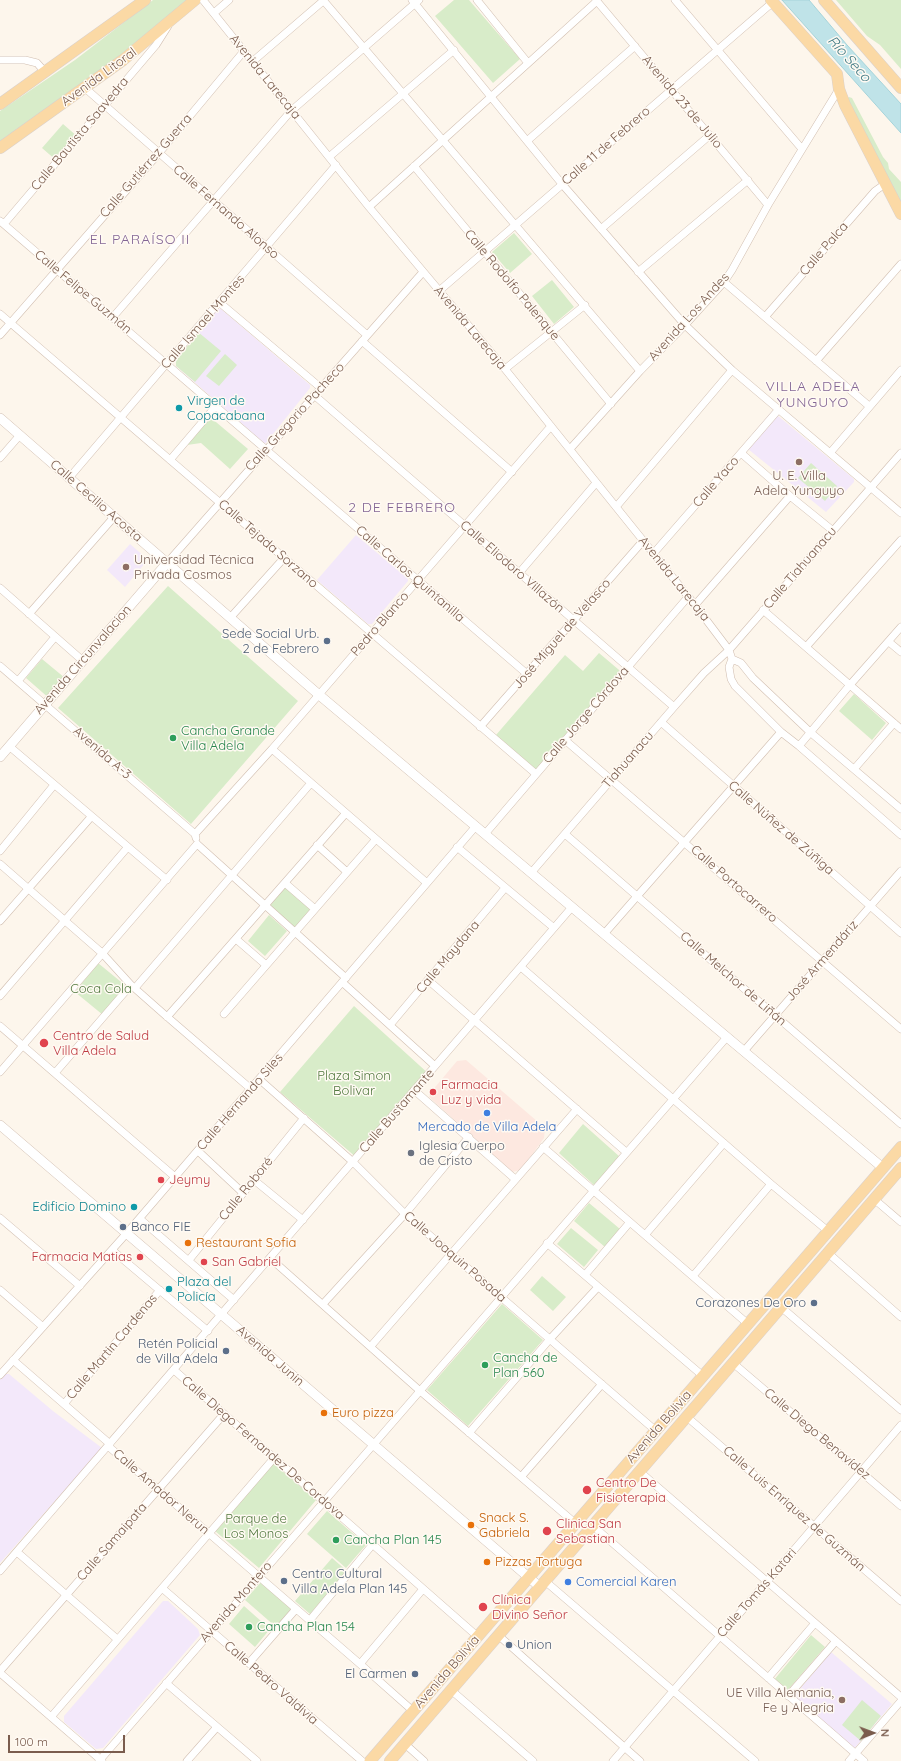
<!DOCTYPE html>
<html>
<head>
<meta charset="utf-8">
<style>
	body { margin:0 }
	#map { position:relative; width:901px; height:1761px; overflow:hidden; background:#fdf6ec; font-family:Quicksand,sans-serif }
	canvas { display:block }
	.north { position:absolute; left:853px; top:1713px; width:40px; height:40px; -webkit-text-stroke:3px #fffaf3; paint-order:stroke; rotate:89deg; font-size:11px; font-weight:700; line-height:16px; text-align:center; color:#7a5c4d }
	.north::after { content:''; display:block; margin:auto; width:14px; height:18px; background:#7a5c4d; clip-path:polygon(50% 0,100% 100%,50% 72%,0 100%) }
	.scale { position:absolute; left:8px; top:1735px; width:117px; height:18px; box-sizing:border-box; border:2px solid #7a5c4d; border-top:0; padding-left:5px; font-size:12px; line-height:14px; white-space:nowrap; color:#7a5c4d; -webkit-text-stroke:3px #fffaf3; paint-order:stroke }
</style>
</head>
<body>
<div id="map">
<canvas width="901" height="1761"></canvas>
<div class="north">N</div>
<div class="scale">100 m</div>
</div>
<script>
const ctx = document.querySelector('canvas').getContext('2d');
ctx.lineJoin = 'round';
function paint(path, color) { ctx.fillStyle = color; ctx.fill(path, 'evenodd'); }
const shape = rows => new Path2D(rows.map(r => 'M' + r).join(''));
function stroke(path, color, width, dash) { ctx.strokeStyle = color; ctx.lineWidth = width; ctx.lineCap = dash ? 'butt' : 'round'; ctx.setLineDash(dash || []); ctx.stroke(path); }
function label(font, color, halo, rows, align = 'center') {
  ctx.font = font + ' Quicksand,sans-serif'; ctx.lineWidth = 3; ctx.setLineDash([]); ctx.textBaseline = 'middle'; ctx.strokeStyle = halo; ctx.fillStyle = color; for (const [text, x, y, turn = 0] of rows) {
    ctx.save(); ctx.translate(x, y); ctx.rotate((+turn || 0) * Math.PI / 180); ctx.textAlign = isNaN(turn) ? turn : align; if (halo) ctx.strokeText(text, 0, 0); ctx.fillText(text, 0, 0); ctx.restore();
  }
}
paint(shape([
	[466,1060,545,1128,544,1138,521,1170,512,1172,429,1097,431,1092,457,1061]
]), '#fde8e0');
paint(shape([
	[218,309,221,309,310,385,310,388,265,444,176,366,176,361],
	[772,411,854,479,854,482,826,512,743,445],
	[356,535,408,579,408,581,372,624,368,624,317,580],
	[130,544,145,557,146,562,125,587,107,570],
	[4,1374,9,1374,53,1411,102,1448,0,1563,0,1379],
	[163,1601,168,1601,198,1629,200,1635,103,1748,96,1749,64,1722,64,1716],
	[831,1652,892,1704,853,1750,793,1697]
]), '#f3e8fa');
paint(shape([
	[153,0,188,0,152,34,0,143,0,111,75,60],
	[454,0,469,0,520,59,493,83,435,16],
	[836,0,901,0,901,69,880,45,867,36],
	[849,97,852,98,883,157,888,163,889,169,901,182,901,203,847,99],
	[63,124,78,137,57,161,42,148],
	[514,233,532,254,510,273,492,252],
	[552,280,574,307,554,324,532,296],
	[198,332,221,351,195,382,176,366,176,361],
	[225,354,237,365,219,386,206,376],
	[210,417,248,449,230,469,201,443,187,445],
	[811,463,837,486,825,501,798,478],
	[168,586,298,701,191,824,58,708],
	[599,653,625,675,540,774,496,735,565,655,583,671],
	[42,659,65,678,50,699,26,678],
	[854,694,886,723,872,740,839,711],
	[285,885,312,909,295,929,268,905],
	[269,915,287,931,265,956,248,941],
	[98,963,126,986,103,1015,75,992],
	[354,1006,430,1075,357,1158,280,1092],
	[583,1124,620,1157,595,1186,559,1153],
	[589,1203,620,1229,605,1247,574,1221],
	[571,1228,598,1250,584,1267,557,1244],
	[542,1276,566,1297,553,1311,530,1290],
	[502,1304,543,1340,468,1426,427,1390],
	[273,1463,316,1500,259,1568,215,1531],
	[327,1511,366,1545,346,1568,307,1534],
	[332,1558,347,1571,310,1614,295,1601],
	[261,1582,292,1608,276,1627,245,1600],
	[244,1606,270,1629,255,1647,229,1624],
	[811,1635,825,1647,787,1691,774,1680],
	[862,1700,881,1716,861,1741,842,1725]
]), '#d8ecc9');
const water = shape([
	[782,0,809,0,847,45,901,104,901,133,782,0]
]);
paint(water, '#bfe3e8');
stroke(water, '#a5d3da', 1);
const minor = shape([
	[203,0,369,207,505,369,695,605,729,650,732,659,729,667,731,679,735,686,781,732,799,746,901,835],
	[323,0,640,371],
	[412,0,562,184,685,325,732,370,901,513],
	[477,0,528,63],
	[596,0,768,205],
	[675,0,802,149],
	[214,13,229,0],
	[0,60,25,60,37,63,45,72],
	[252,62,323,1],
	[85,88,367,335],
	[527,141,635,46],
	[329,157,454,50],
	[414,166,611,404],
	[369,207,597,1],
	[0,221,527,674],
	[4,224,156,45,168,26],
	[601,229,710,135],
	[638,272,748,180],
	[724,282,869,406],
	[439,291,773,2],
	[219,302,321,388],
	[0,314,536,774],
	[113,317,291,111,419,0],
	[765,317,875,191,885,184],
	[0,335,159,153,244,51],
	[362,341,512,472],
	[816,361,901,264],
	[505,369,585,305],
	[314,395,674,707],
	[570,449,640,371,685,325,724,282,732,270,768,205,839,89],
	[741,453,790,496,832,530],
	[830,453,901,370],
	[0,458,20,435],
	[170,460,216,406],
	[69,478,336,165],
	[616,507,732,370],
	[653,554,779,409],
	[167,563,423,272],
	[520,572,596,483],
	[0,588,83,661],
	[695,605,790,496],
	[763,610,901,729],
	[29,614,114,517],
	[230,618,284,558],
	[889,642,901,652],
	[806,647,901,540],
	[732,659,741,663,753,678,810,732,901,809],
	[0,666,195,834,196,838],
	[18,681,55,637],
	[661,722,901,933],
	[480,727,643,541],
	[565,740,901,1029],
	[9,746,167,880],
	[799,746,849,686,901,627],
	[272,749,427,883],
	[855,768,894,723],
	[195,834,272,749,551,426],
	[485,834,688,597],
	[565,834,901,1124],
	[197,844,346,978],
	[317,845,347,872],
	[457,847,554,928],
	[0,851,54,785],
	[0,864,102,953,131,985,165,1015,251,1089],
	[531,873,674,707,704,673,729,650,901,453],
	[285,883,315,909],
	[0,921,91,817],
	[604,934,781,732],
	[236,939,266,965],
	[521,967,771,1184,828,1231],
	[428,980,626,1152],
	[342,982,435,1066],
	[135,988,311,783],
	[0,996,127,848],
	[224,1014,376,839],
	[167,1017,346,813],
	[390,1025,505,888],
	[0,1026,175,1177],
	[744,1051,901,871],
	[0,1072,197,844],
	[55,1073,131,985],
	[259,1079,353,1162,405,1214,656,1431],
	[414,1090,515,1179],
	[543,1147,748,1324],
	[198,1151,243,1193],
	[254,1180,303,1220],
	[874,1199,901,1222],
	[0,1218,80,1286],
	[140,1219,234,1300],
	[645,1235,724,1143],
	[547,1243,703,1376],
	[112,1250,208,1331],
	[828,1253,901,1317],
	[270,1258,419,1390,575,1523],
	[189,1260,304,1118],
	[585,1275,630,1222],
	[693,1276,771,1184],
	[0,1290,43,1327],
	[323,1304,405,1214,469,1137],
	[781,1307,901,1410],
	[371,1346,577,1109],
	[13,1360,110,1444],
	[733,1363,901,1506],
	[174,1370,477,1636],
	[0,1375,126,1234,476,826],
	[64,1404,160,1290],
	[687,1417,901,1601],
	[469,1433,550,1339,598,1287],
	[108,1446,360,1664,413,1711],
	[639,1471,901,1697],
	[521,1477,602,1384],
	[593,1526,864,1761],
	[17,1552,117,1639],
	[0,1571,572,907],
	[545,1581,755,1761],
	[162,1588,362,1761],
	[310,1620,373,1544],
	[498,1635,640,1761],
	[249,1663,296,1609],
	[360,1664,423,1589],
	[0,1671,224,1414],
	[0,1673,102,1761],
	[768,1678,815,1623],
	[166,1683,257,1761],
	[451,1690,533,1761],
	[788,1696,836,1641],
	[51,1717,274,1458],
	[405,1744,424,1761],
	[99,1761,727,1037],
	[187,1761,217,1727],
	[613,1761,901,1425],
	[849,1761,901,1701]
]);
const tertiary = shape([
	[0,418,318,694,883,1168],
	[0,757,167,563],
	[0,1125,540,1587]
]);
const primary = shape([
	[771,0,837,74,839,89,845,105,901,214],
	[824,0,901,88],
	[0,104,145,0],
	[0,148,123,60,195,0],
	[370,1761,901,1147],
	[390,1761,901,1168]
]);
stroke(minor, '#d1beb0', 8);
stroke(tertiary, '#d1beb0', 10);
stroke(primary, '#dad1cd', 12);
stroke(minor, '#fff', 7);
stroke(tertiary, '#fff', 9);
stroke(primary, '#fbd9a5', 11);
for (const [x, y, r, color] of [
	[179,408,4,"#0f9aa8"],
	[799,462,4,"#8d6e63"],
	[126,567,4,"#8d6e63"],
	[327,641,4,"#5c6f8a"],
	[173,738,4,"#2e9e5b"],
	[44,1043,5,"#e0444e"],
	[433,1092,4,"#e0444e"],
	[487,1113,4,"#3f7fe0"],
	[411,1153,4,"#6b7280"],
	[161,1180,4,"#e0444e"],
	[134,1207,4,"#0f9aa8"],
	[123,1227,4,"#5c6f8a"],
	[188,1243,4,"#e8710a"],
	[140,1257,4,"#e0444e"],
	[204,1262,4,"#e0444e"],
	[169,1289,4,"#0f9aa8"],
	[814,1303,4,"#5c6f8a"],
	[226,1351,4,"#5c6f8a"],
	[485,1365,4,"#2e9e5b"],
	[324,1413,4,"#e8710a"],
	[587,1490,5,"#e0444e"],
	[471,1525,4,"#e8710a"],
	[547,1531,5,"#e0444e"],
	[336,1540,4,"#2e9e5b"],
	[487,1562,4,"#e8710a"],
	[284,1581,4,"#5c6f8a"],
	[568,1582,4,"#3f7fe0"],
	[483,1607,5,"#e0444e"],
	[249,1627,4,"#2e9e5b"],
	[509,1645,4,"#5c6f8a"],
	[415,1674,4,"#5c6f8a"],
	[842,1700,4,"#8d6e63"]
]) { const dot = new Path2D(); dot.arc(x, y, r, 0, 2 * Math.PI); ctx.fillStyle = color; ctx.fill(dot); stroke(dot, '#fffaf3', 1.5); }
label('13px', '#7a5c4d', '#fffaf3', [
	["Avenida Litoral",99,77,-36],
	["Avenida Larecaja",265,77,51],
	["Avenida 23 de Julio",682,102,50],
	["Calle Bautista Saavedra",80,134,-50],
	["Calle 11 de Febrero",606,146,-41],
	["Calle Gutiérrez Guerra",146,166,-49],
	["Calle Fernando Alonso",226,212,41],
	["Calle Palca",824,249,-49],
	["Calle Rodolfo Palenque",512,285,50],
	["Calle Felipe Guzmán",83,292,40],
	["Avenida Los Andes",689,317,-48],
	["Calle Ismael Montes",203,322,-49],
	["Avenida Larecaja",470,328,50],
	["Calle Gregorio Pacheco",295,417,-48],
	["Calle Yaco",716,482,-49],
	["Calle Cecilio Acosta",96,501,41],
	["Calle Tejada Sorzano",268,544,41],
	["Calle Eliodoro Villazón",512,567,41],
	["Calle Tiahuanacu",800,568,-49],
	["Calle Carlos Quintanilla",410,574,41],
	["Avenida Larecaja",674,579,51],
	["Pedro Blanco",380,624,-49],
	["José Miguel de Velasco",562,634,-49],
	["Avenida Circunvalacion",83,660,-49],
	["Calle Jorge Córdova",586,715,-49],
	["Avenida A-3",102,753,41],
	["Tiahuanacu",628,760,-49],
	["Calle Núñez de Zúñiga",781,828,41],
	["Calle Portocarrero",734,884,41],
	["Calle Maydana",448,957,-50],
	["José Armendáriz",822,961,-49],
	["Calle Melchor de Liñán",733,979,41],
	["Calle Hernando Siles",240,1102,-49],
	["Calle Bustamante",397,1111,-49],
	["Calle Roboré",246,1189,-51],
	["Calle Joaquin Posada",455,1257,41],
	["Calle Martin Cardenas",112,1347,-50],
	["Avenida Junin",270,1356,41],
	["Avenida Bolivia",659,1427,-49],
	["Calle Diego Benavídez",817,1434,40],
	["Calle Diego Fernandez De Cordova",263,1448,41],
	["Calle Amador Nerun",161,1492,41],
	["Calle Luis Enriquez de Guzmán",794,1509,41],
	["Calle Samaipata",112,1542,-49],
	["Calle Tomás Katari",757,1593,-49],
	["Avenida Montero",236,1602,-49],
	["Avenida Bolivia",447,1672,-49],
	["Calle Pedro Valdivia",271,1683,41]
]);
label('13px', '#0d838f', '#fffaf3', [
	["Virgen de",187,401],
	["Copacabana",187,416],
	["Edificio Domino",126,1207,"right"],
	["Plaza del",177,1282],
	["Policía",177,1297]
], 'left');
label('13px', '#785e54', '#fffaf3', [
	["U. E. Villa",799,476],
	["Adela Yunguyo",799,491],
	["Universidad Técnica",134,560,"left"],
	["Privada Cosmos",134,575,"left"],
	["UE Villa Alemania,",834,1693,"right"],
	["Fe y Alegria",834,1708,"right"]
]);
label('13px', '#4e5e75', '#fffaf3', [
	["Sede Social Urb.",319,634],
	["2 de Febrero",319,649],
	["Banco FIE",131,1227,"left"],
	["Corazones De Oro",806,1303],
	["Retén Policial",218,1344],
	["de Villa Adela",218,1359],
	["Centro Cultural",292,1574,"left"],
	["Villa Adela Plan 145",292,1589,"left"],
	["Union",517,1645,"left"],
	["El Carmen",407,1674]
], 'right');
label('13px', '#27864d', '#fffaf3', [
	["Cancha Grande",181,731],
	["Villa Adela",181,746],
	["Cancha de",493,1358],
	["Plan 560",493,1373],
	["Cancha Plan 145",344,1540],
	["Cancha Plan 154",257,1627]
], 'left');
label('13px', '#537a41', '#fffaf3', [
	["Coca Cola",101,989],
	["Plaza Simon",354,1076],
	["Bolivar",354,1091],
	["Parque de",256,1519],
	["Los Monos",256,1534]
]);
label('13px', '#be3a42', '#fffaf3', [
	["Centro de Salud",53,1036],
	["Villa Adela",53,1051],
	["Farmacia",441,1085],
	["Luz y vida",441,1100],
	["Jeymy",169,1180],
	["Farmacia Matias",132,1257,"right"],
	["San Gabriel",212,1262],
	["Centro De",596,1483],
	["Fisioterapia",596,1498],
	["Clinica San",556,1524],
	["Sebastian",556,1539],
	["Clínica",492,1600],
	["Divino Señor",492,1615]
], 'left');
label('13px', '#366cbe', '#fffaf3', [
	["Mercado de Villa Adela",487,1127],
	["Comercial Karen",576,1582,"left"]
]);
label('13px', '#5b616d', '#fffaf3', [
	["Iglesia Cuerpo",419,1146],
	["de Cristo",419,1161]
], 'left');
label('13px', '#c56008', '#fffaf3', [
	["Restaurant Sofia",196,1243],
	["Euro pizza",332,1413],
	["Snack S.",479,1518],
	["Gabriela",479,1533],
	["Pizzas Tortuga",495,1562]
], 'left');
label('italic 14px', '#437c86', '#fffaf3', [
	["Río Seco",849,59,48]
]);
ctx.letterSpacing = '1px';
label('14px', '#846695', '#fffaf3', [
	["EL PARAÍSO II",140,240],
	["VILLA ADELA",813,387],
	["YUNGUYO",813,403],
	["2 DE FEBRERO",402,508]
]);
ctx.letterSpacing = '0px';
</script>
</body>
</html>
